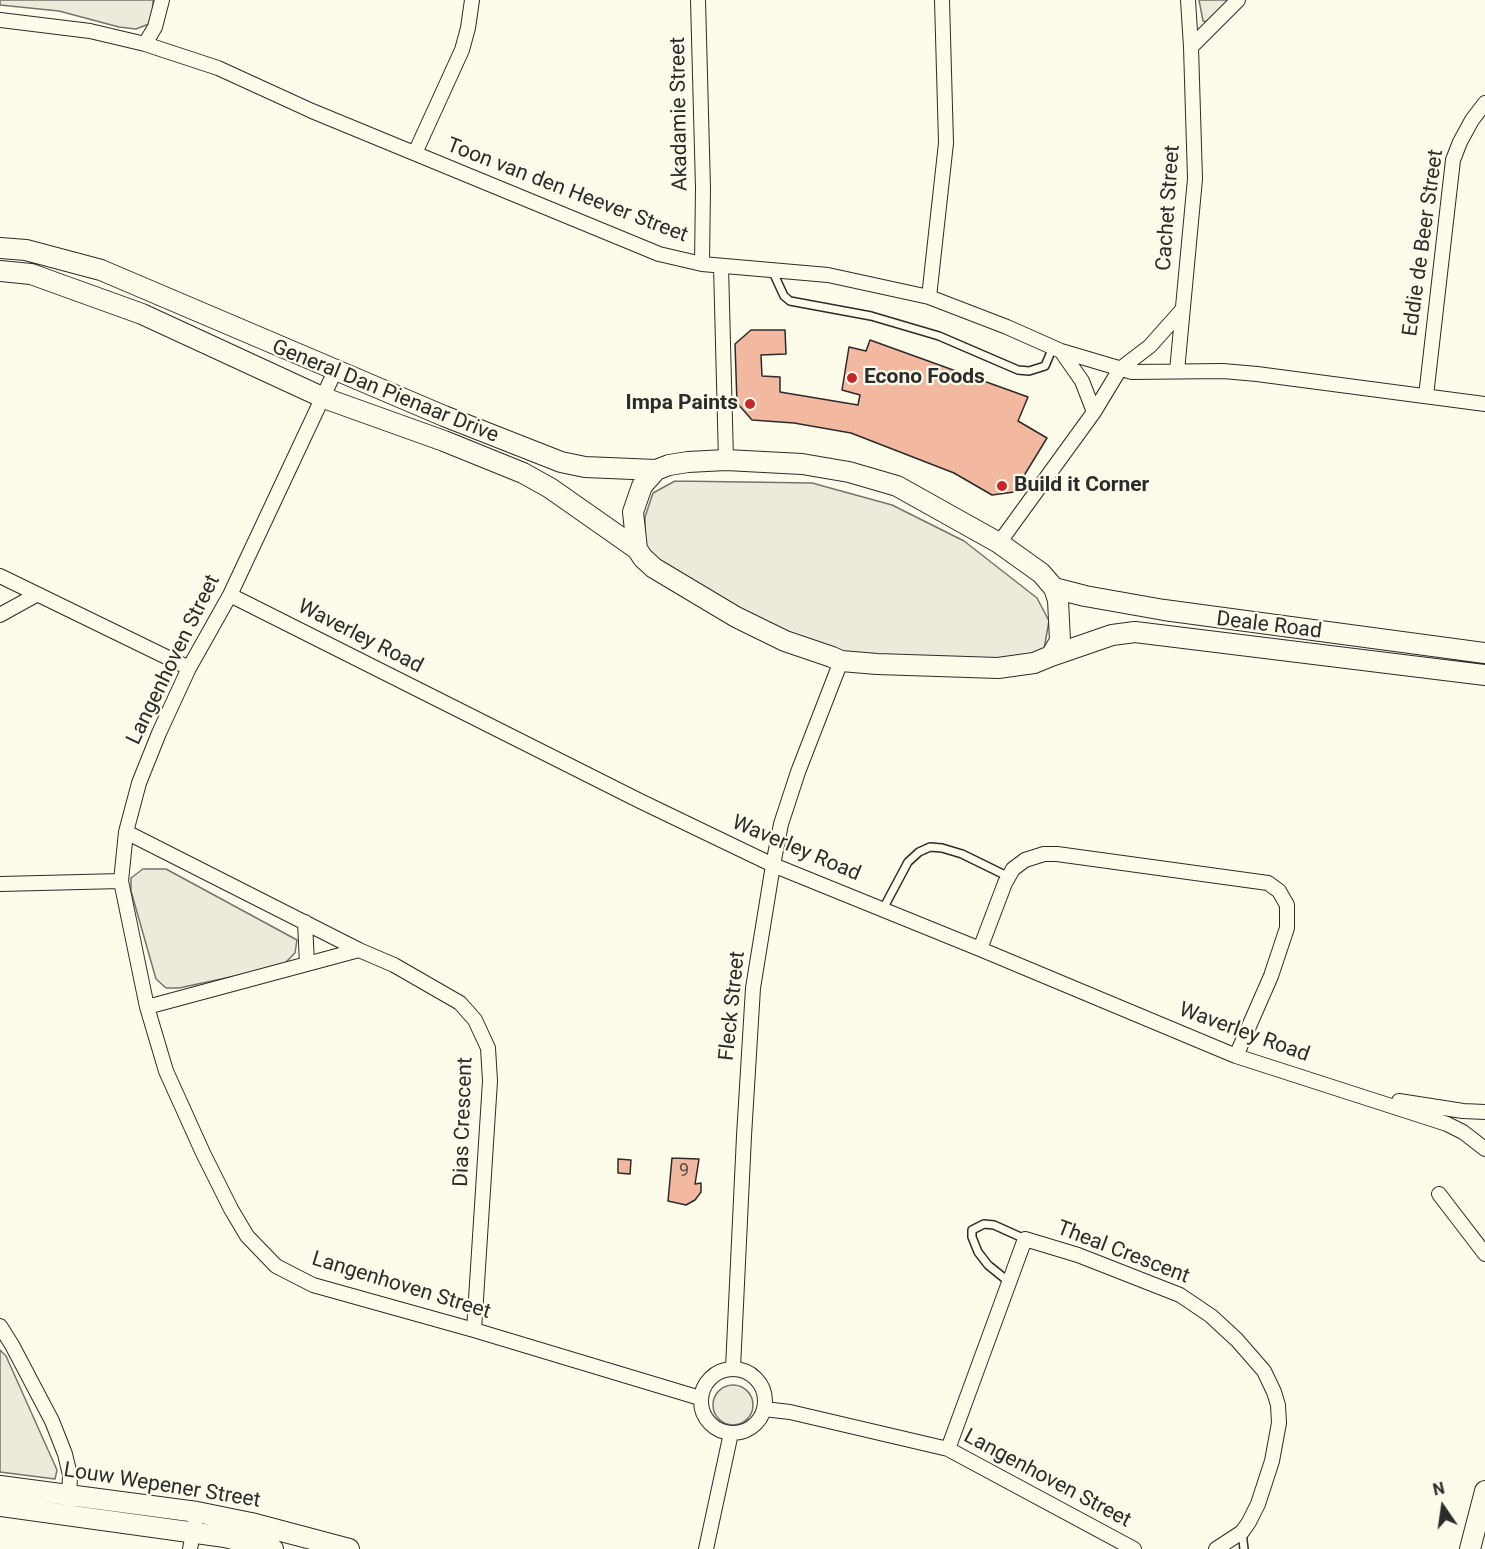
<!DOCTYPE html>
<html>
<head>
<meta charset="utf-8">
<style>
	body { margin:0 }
	#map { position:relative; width:1485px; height:1549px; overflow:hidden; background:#fdfbea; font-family:Roboto,sans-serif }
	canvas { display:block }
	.north { position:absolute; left:1413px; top:1477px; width:60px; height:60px; -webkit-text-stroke:4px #fdfbea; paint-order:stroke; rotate:347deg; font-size:16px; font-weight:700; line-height:24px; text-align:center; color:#2b2b2b }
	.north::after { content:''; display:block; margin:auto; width:21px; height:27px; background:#2b2b2b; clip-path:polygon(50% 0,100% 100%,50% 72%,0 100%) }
</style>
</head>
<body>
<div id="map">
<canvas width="1485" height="1549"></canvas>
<div class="north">N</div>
</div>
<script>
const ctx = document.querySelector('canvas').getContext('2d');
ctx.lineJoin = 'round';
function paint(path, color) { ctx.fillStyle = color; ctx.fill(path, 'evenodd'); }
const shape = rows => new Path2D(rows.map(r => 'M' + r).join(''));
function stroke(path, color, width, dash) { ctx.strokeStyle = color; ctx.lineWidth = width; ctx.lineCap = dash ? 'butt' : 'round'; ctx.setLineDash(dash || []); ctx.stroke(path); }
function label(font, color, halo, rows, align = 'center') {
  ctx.font = font + ' Roboto,sans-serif'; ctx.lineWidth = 4.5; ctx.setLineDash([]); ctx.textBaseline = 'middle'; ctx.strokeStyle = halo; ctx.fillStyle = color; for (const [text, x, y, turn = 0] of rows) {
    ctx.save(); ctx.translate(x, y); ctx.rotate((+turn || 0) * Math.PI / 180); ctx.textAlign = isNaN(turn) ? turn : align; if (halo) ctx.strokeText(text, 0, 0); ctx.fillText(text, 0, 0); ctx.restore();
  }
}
const green = shape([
	[0,0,153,0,153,8,149,24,136,29,119,27,59,11,0,5,0,0],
	[1199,0,1231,0,1212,23,1203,21,1199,0],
	[675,481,812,483,892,505,964,541,1037,598,1049,621,1044,649,1017,666,885,663,811,648,664,570,645,547,645,517,653,493,675,481],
	[143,869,166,869,297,940,295,953,282,966,179,988,166,988,156,979,131,891,131,878,143,869],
	[0,1350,6,1356,57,1470,55,1479,0,1472,0,1350],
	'713 1405a20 20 0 1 1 40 0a20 20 0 1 1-40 0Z'
]);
paint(green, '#ecebdb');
stroke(green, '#74746e', 1.5);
const building = shape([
	[751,330,785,330,786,354,761,355,762,376,780,377,780,392,858,405,860,395,842,390,849,347,866,351,870,340,1028,397,1018,421,1047,438,1014,492,992,495,954,473,851,433,794,423,752,420,737,403,735,344,751,330],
	[672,1158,699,1159,695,1184,701,1183,701,1192,695,1200,686,1205,668,1201,672,1158],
	[618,1159,631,1160,630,1174,618,1173,618,1159]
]);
paint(building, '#f2b8a0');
stroke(building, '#2b2b2b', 1.5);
const lane = shape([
	[772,270,784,296,790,301,871,316,939,336,1018,370,1029,371,1045,366,1053,347],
	[883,909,908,862,919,852,930,847,942,848,962,854,1009,877],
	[1009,1282,988,1265,978,1252,972,1237,972,1230,984,1224,994,1225,1025,1239],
	[1242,1532,1244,1549]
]);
const street = shape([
	[698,0,703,188,702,264],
	[0,20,90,31,145,44,218,68,312,111,659,254,702,264,828,275,929,297,1007,327,1061,351,1132,372,1223,371,1257,374,1485,404],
	[145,44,155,27,162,0],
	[1191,47,1238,0],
	[415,153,462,50,468,28,472,0],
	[721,266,726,460],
	[929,297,946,143,942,0],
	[1061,351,1082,381,1094,412],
	[336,369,230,595,189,668,159,733,139,783,126,832,121,881,147,1007,166,1071,203,1153,231,1209,247,1236,276,1266,313,1285,474,1330,700,1398],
	[1177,371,1195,179,1191,47,1188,0],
	[1426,396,1453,160,1460,142,1472,120,1485,103],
	[999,543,1094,412,1120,369,1150,346,1182,310],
	[0,576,189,668],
	[230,595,640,801,773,865,980,949,1236,1056,1447,1124,1463,1132,1485,1149],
	[0,615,36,595],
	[126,832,359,950,394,965,460,1003,475,1020,488,1048,490,1081,474,1330],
	[0,884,121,881],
	[305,922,307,964],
	[980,949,1005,883,1013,869,1025,860,1044,854,1057,854,1268,883,1279,891,1287,905,1287,928,1271,976,1236,1056],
	[147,1007,359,950],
	[1399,1101,1463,1111,1485,1112],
	[1439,1194,1485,1254],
	[0,1326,12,1345,52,1421,65,1454,70,1475,69,1502],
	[733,1368,744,1136,753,988,773,865,781,824,798,772,841,661],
	'701 1401a32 32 0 1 1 64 0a32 32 0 1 1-64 0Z',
	[764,1409,790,1412,948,1449,1134,1549],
	[948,1449,1025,1239,1078,1255,1180,1295,1211,1316,1237,1340,1264,1371,1274,1392,1278,1405,1279,1423,1272,1461,1258,1504,1249,1522,1242,1532,1216,1549],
	[190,1549,197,1512],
	[706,1549,731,1433]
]);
const secondary = shape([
	[0,248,26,250,101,270,444,416,561,462,585,467,656,470],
	[0,271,31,274,142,314,324,398,444,441,523,473,550,488,637,549],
	[726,460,802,464,849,472,897,486,999,543,1041,573,1054,588,1058,600,1060,641,1051,656,1034,663,998,668,877,664,841,661,832,657,785,641,736,617,654,568,643,558,637,549,633,512,642,486,656,470,669,465,688,462,726,460],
	[1054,588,1085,596,1164,610,1485,653],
	[1051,656,1112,635,1135,632,1485,675],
	[0,1486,197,1512,251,1523,349,1549],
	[0,1506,225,1537,273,1549],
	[1470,1549,1485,1491]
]);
stroke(lane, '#2b2b2b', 10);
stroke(street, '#2b2b2b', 16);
stroke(secondary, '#2b2b2b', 22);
stroke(lane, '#fdfbea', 7);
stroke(street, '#fdfbea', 14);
stroke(secondary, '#fdfbea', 20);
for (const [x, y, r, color] of [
	[852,378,6,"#c62828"],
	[750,404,6,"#c62828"],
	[1002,486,6,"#c62828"]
]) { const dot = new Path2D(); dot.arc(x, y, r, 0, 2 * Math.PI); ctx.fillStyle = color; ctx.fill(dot); stroke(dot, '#fdfbea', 2); }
label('18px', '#5d4e48', null, [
	["9",684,1171]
]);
label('21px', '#2b2b2b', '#fdfbea', [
	["Akadamie Street",680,114,-91],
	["Toon van den Heever Street",567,191,21],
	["Cachet Street",1169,208,-86],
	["Eddie de Beer Street",1424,243,-82],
	["General Dan Pienaar Drive",385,392,22],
	["Deale Road",1269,626,7],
	["Waverley Road",360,637,27],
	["Langenhoven Street",174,660,-64],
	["Waverley Road",796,849,23],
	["Fleck Street",733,1006,-84],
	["Waverley Road",1244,1033,20],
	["Dias Crescent",464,1122,-88],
	["Theal Crescent",1123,1253,21],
	["Langenhoven Street",401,1286,17],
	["Langenhoven Street",1047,1479,28],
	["Louw Wepener Street",162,1486,9]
]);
label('bold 21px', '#2b2b2b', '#fdfbea', [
	["Econo Foods",864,378],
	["Impa Paints",738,404,"right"],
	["Build it Corner",1014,486]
], 'left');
</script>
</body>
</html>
